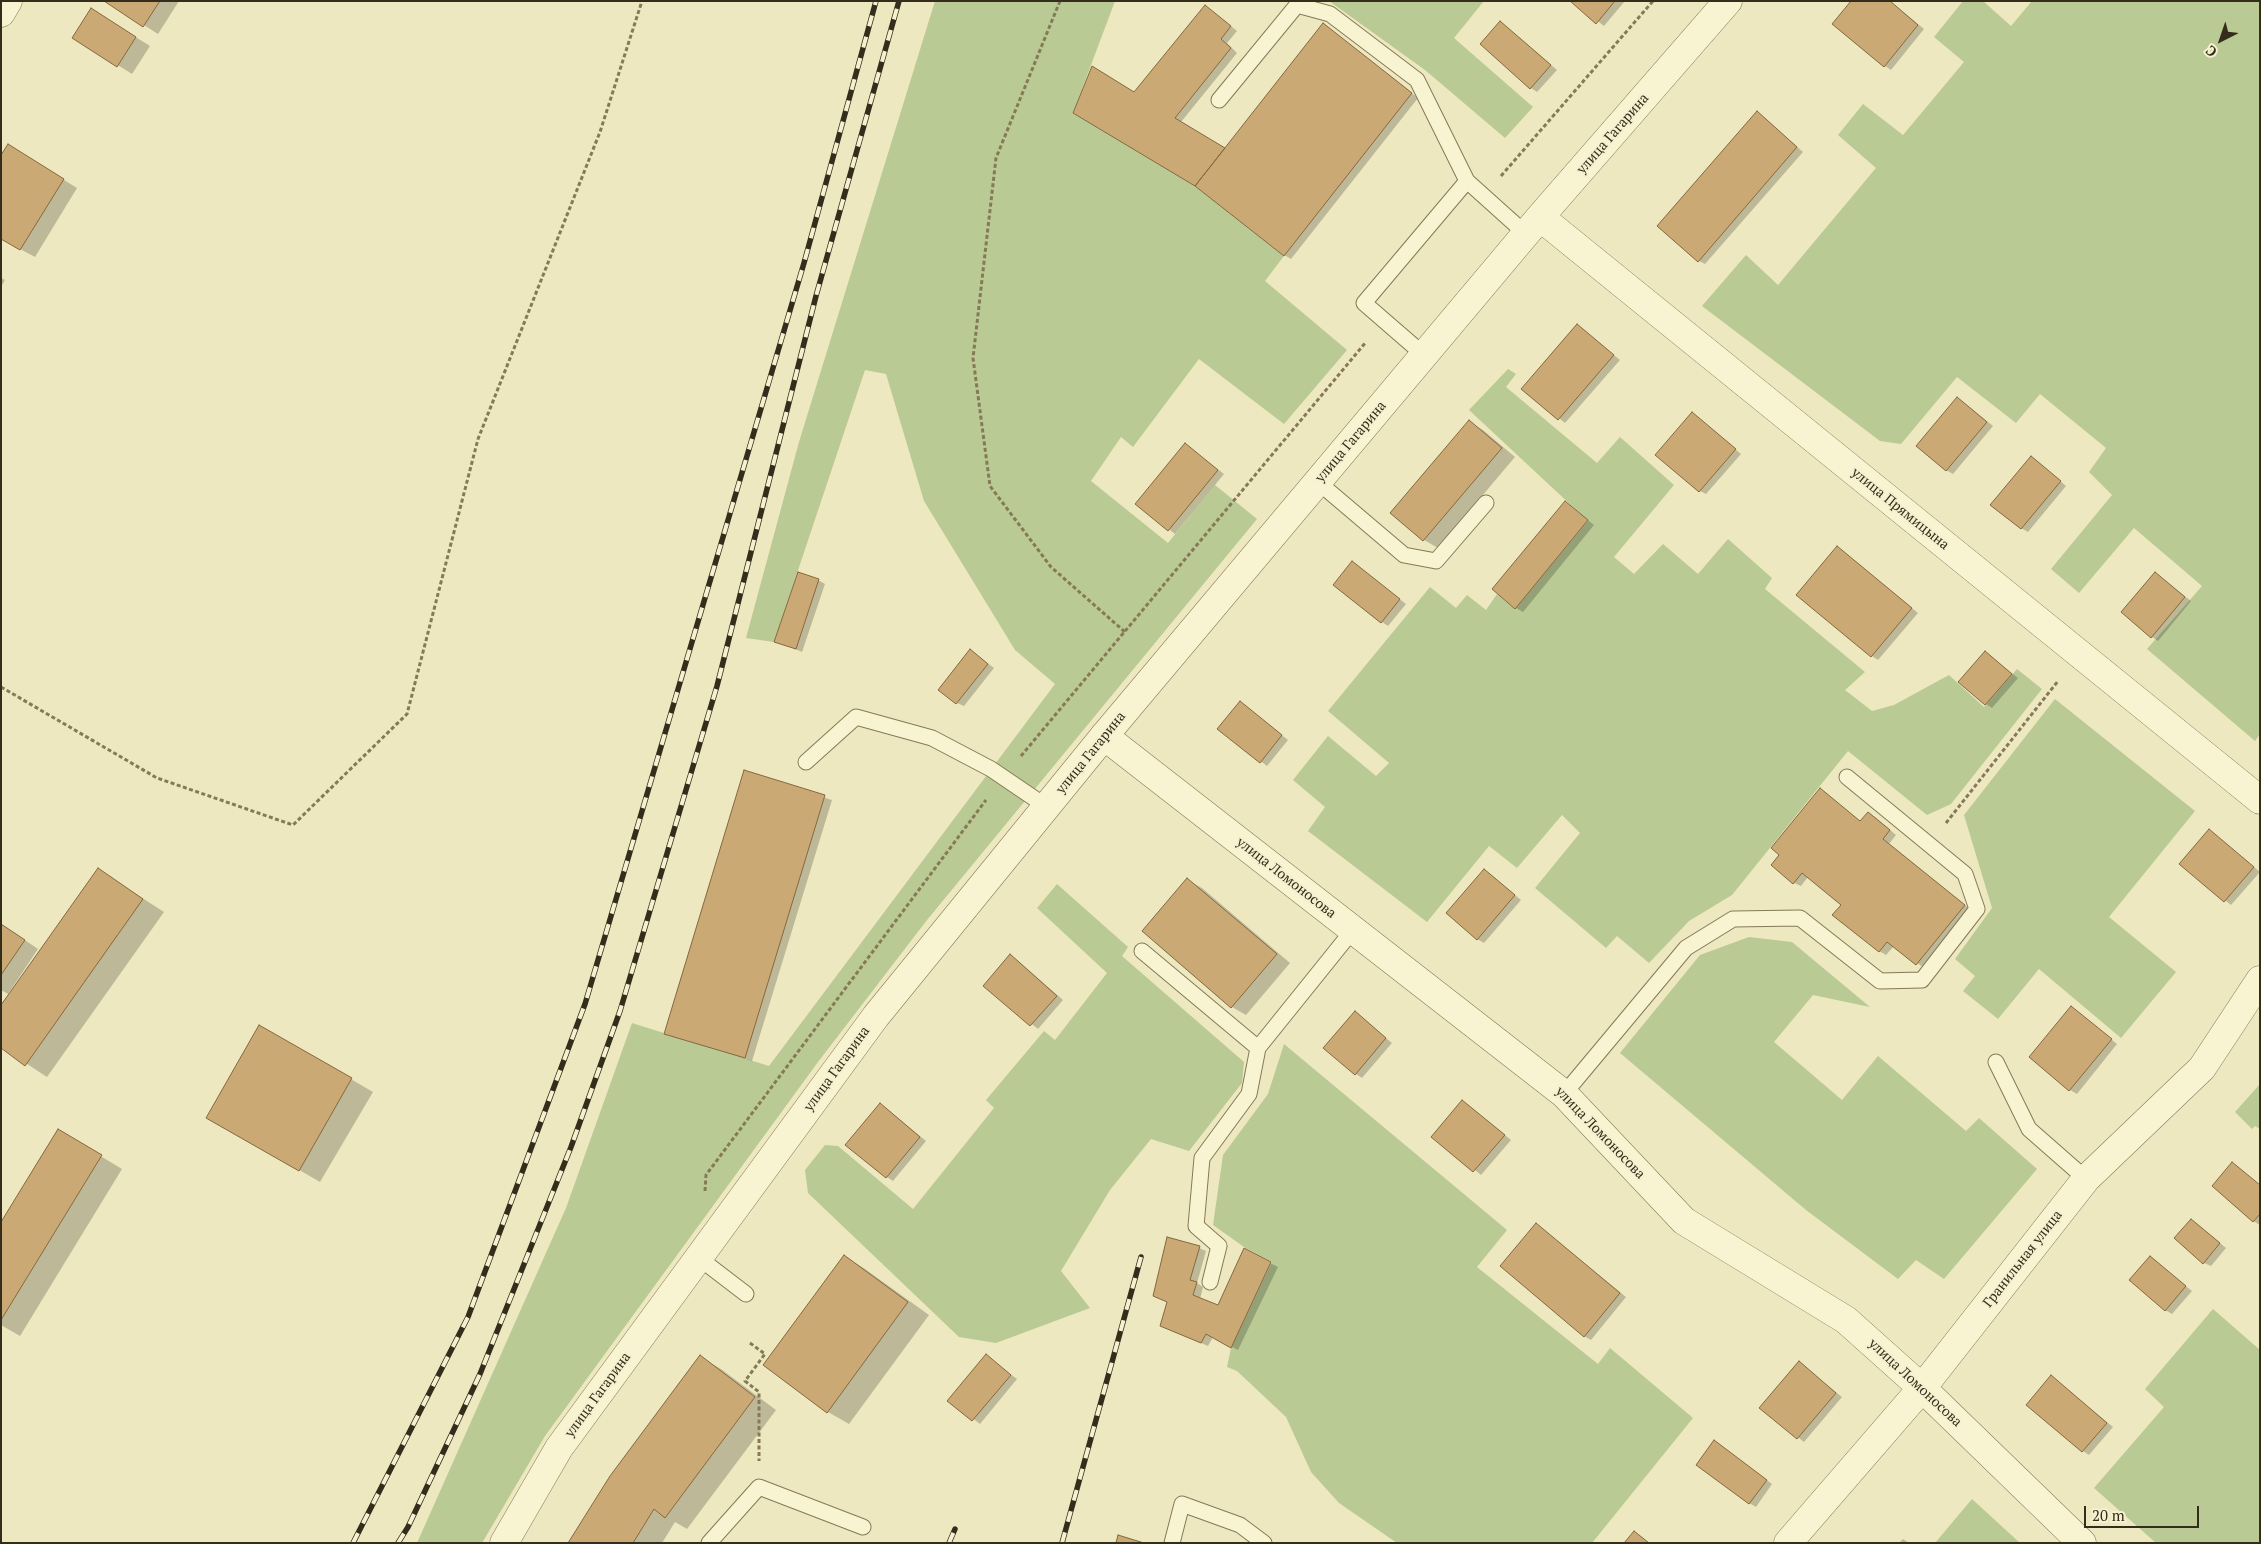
<!DOCTYPE html>
<html>
<head>
<meta charset="utf-8">
<style>
	body { margin:0 }
	#map { position:relative; width:2261px; height:1544px; overflow:hidden; background:#ede8bf; font-family:"PT Serif",serif }
	canvas { display:block }
	.frame { position:absolute; inset:0; border:2px solid #352d1c; pointer-events:none }
	.north { position:absolute; left:2196px; top:15px; width:50px; height:50px; -webkit-text-stroke:4px #f5f1cf; paint-order:stroke; rotate:221deg; font-size:14px; font-weight:700; line-height:20px; text-align:center; color:#352d1c }
	.north::after { content:''; display:block; margin:auto; width:18px; height:22px; background:#352d1c; clip-path:polygon(50% 0,100% 100%,50% 72%,0 100%) }
	.scale { position:absolute; left:2084px; top:1506px; width:115px; height:22px; box-sizing:border-box; border:2px solid #352d1c; border-top:0; padding-left:6px; font-size:15px; line-height:18px; white-space:nowrap; color:#352d1c; -webkit-text-stroke:4px #f5f1cf; paint-order:stroke }
</style>
</head>
<body>
<div id="map">
<canvas width="2261" height="1544"></canvas>
<div class="frame"></div>
<div class="north">С</div>
<div class="scale">20 m</div>
</div>
<script>
const ctx = document.querySelector('canvas').getContext('2d');
ctx.lineJoin = 'round';
function paint(path, color) { ctx.fillStyle = color; ctx.fill(path, 'evenodd'); }
const shape = rows => new Path2D(rows.map(r => 'M' + r).join(''));
function stroke(path, color, width, dash) { ctx.strokeStyle = color; ctx.lineWidth = width; ctx.lineCap = dash ? 'butt' : 'round'; ctx.setLineDash(dash || []); ctx.stroke(path); }
function label(font, color, halo, rows, align = 'center') {
  ctx.font = font + ' "PT Serif",serif'; ctx.lineWidth = 4; ctx.setLineDash([]); ctx.textBaseline = 'middle'; ctx.strokeStyle = halo; ctx.fillStyle = color; for (const [text, x, y, turn = 0] of rows) {
    ctx.save(); ctx.translate(x, y); ctx.rotate((+turn || 0) * Math.PI / 180); ctx.textAlign = isNaN(turn) ? turn : align; if (halo) ctx.strokeText(text, 0, 0); ctx.fillText(text, 0, 0); ctx.restore();
  }
}
paint(shape([
	[935,1,1115,1,1073,113,1195,186,1284,256,1265,281,1347,350,1284,424,1199,359,1133,447,1121,437,1091,481,1168,543,1215,485,1257,519,927,920,818,1062,545,1436,482,1543,417,1543,566,1208,632,1023,769,1066,1055,684,1015,650,924,501,886,374,865,370,774,642,746,638,799,442],
	[1329,1,1484,1,1454,38,1533,107,1505,138,1425,70],
	[1963,1,1983,1,2011,26,2032,1,2260,1,2260,734,2255,741,2147,649,2202,586,2134,528,2079,593,2051,569,2112,495,2089,472,2106,448,2040,394,2016,423,1957,377,1901,444,1880,441,1702,306,1746,255,1778,285,1876,168,1838,135,1863,104,1903,135,1964,62,1934,37],
	[1508,369,1516,374,1506,387,1597,463,1620,437,1674,485,1614,557,1634,574,1663,544,1698,574,1728,539,1772,578,1765,589,1865,672,1845,690,1872,711,1894,705,1949,675,1984,707,2017,669,2042,689,1951,804,1927,815,1848,751,1732,895,1689,921,1649,963,1617,936,1606,948,1535,888,1580,833,1562,815,1517,868,1489,846,1427,922,1308,831,1325,807,1293,780,1328,736,1376,776,1389,763,1328,711,1430,587,1456,608,1467,595,1486,610,1497,594,1515,609,1588,521,1469,410],
	[2055,699,2195,811,2109,917,2176,972,2121,1038,2039,969,1998,1019,1963,991,1975,976,1955,959,1992,908,1964,815],
	[1057,884,1128,947,1122,956,1244,1062,1242,1083,1189,1151,1151,1139,1110,1190,1061,1271,1090,1308,996,1343,959,1337,808,1193,805,1170,825,1145,838,1146,913,1209,994,1108,986,1100,1044,1031,1055,1040,1107,973,1037,908],
	[1749,937,1792,942,1870,1007,1813,995,1774,1042,1842,1100,1878,1056,1966,1131,1979,1118,2037,1169,1944,1279,1916,1260,1898,1279,1806,1210,1620,1053,1700,955],
	[1284,1044,1507,1230,1477,1267,1598,1364,1610,1348,1693,1418,1592,1543,1397,1543,1339,1503,1311,1472,1286,1417,1237,1371,1227,1367,1231,1348,1272,1262,1244,1247,1213,1225,1223,1155,1268,1094],
	[2260,1084,2260,1129,2255,1126,2252,1129,2235,1112],
	[2213,1309,2260,1350,2260,1543,2156,1543,2094,1488,2164,1407,2145,1389],
	[1972,1499,2020,1543,1935,1543]
]), '#b9ca94');
paint(shape([
	[106,1,179,1,158,34],
	[1572,1,1625,1,1604,26],
	[1890,1,1924,29,1891,70,1885,66],
	[1212,11,1237,31,1227,43,1237,53,1181,122,1225,149,1324,25,1418,98,1291,259,1284,255,1134,94],
	[105,18,150,46,132,74,73,37],
	[1501,22,1557,70,1537,92,1531,88],
	[1763,117,1803,152,1705,264,1699,261],
	[22,154,77,188,35,257,20,249],
	[1,278,5,280,1,287],
	[1578,326,1620,360,1565,423,1523,389],
	[1958,398,1993,426,1953,474,1946,470],
	[1692,414,1741,454,1706,494,1700,491],
	[1469,422,1483,430,1515,457,1438,548,1424,540,1392,513],
	[1186,445,1224,474,1175,534,1137,504],
	[2038,462,2066,486,2028,532,2021,528],
	[1565,502,1594,525,1523,612,1516,608],
	[1838,548,1918,613,1878,660,1872,656],
	[1353,563,1406,604,1388,626,1382,622],
	[2155,573,2191,601,2158,641,2152,637],
	[818,580,825,584,802,652,776,641],
	[971,651,994,668,964,706,957,703],
	[1985,652,2018,678,1992,708,1986,704],
	[1240,702,1288,740,1267,766,1219,729],
	[745,772,832,800,752,1061,666,1033],
	[1827,794,1861,822,1868,813,1875,817,1896,835,1889,844,1971,910,1924,968,1894,946,1886,955,1879,951,1842,904,1808,877,1801,886,1794,883],
	[2209,830,2260,872,2231,905,2181,864],
	[99,870,164,912,47,1077,1,1047],
	[1485,870,1521,900,1484,943,1477,939],
	[1187,880,1202,888,1290,963,1246,1015,1232,1007],
	[1,924,38,949,8,994,1,990],
	[1017,960,1063,1000,1038,1029,984,986],
	[2072,1008,2117,1044,2077,1094,2070,1090],
	[1355,1013,1392,1043,1362,1078,1356,1074],
	[260,1026,373,1092,320,1182,208,1117],
	[1463,1101,1511,1140,1481,1175,1433,1136],
	[887,1109,926,1141,893,1181,887,1177],
	[79,1143,122,1169,20,1336,1,1325,1,1224],
	[2233,1164,2260,1185,2260,1225,2253,1221],
	[2192,1220,2226,1248,2211,1266,2204,1263],
	[1536,1224,1626,1297,1591,1340,1584,1336],
	[1199,1248,1206,1251,1197,1283,1203,1287,1200,1299,1219,1306,1244,1250,1278,1267,1238,1350,1213,1337,1208,1346,1168,1329,1168,1302,1154,1296],
	[844,1256,865,1269,929,1315,849,1424,828,1412],
	[2150,1258,2192,1291,2172,1314,2165,1310],
	[986,1356,1017,1379,980,1424,949,1400],
	[700,1357,721,1369,776,1410,687,1529,675,1522,662,1543,569,1543],
	[1799,1363,1842,1397,1804,1442,1761,1408],
	[2051,1376,2113,1427,2089,1455,2083,1451],
	[1721,1446,1772,1484,1756,1507,1749,1503],
	[1903,1539,1909,1543,1910,1543,1899,1543]
]), '#0003');
const building = shape([
	[104,1,160,1,143,27,104,1],
	[1570,1,1615,1,1596,24,1570,1],
	[1851,1,1890,1,1918,25,1884,67,1832,24,1851,1],
	[1205,5,1231,26,1221,39,1231,48,1175,118,1225,148,1195,186,1073,113,1092,66,1134,92,1205,5],
	[91,8,136,37,117,67,72,38,91,8],
	[1500,21,1551,65,1530,89,1480,44,1500,21],
	[1323,23,1412,93,1284,256,1195,186,1323,23],
	[1757,111,1797,147,1698,262,1657,226,1757,111],
	[8,144,64,179,20,250,1,239,1,155,8,144],
	[1577,324,1614,355,1558,420,1521,389,1577,324],
	[1957,397,1987,422,1946,471,1916,446,1957,397],
	[1692,412,1736,449,1699,492,1655,455,1692,412],
	[1469,420,1502,448,1423,541,1390,513,1469,420],
	[1185,443,1218,470,1168,531,1135,504,1185,443],
	[2031,456,2061,481,2021,529,1990,505,2031,456],
	[1565,501,1588,520,1515,609,1492,589,1565,501],
	[1837,546,1912,608,1871,657,1796,595,1837,546],
	[1352,561,1400,599,1381,623,1333,585,1352,561],
	[798,572,819,579,796,649,774,642,798,572],
	[2155,572,2185,597,2151,638,2121,612,2155,572],
	[970,649,988,664,956,704,938,690,970,649],
	[1985,651,2012,674,1985,705,1958,682,1985,651],
	[1240,701,1282,735,1260,763,1217,729,1240,701],
	[744,770,825,795,745,1058,664,1034,744,770],
	[1820,788,1860,821,1868,812,1890,830,1883,839,1965,905,1916,965,1887,942,1879,952,1832,915,1841,905,1802,873,1793,884,1771,865,1779,855,1771,848,1820,788],
	[2209,829,2254,867,2224,902,2179,864,2209,829],
	[98,868,143,899,25,1066,1,1048,1,1005,98,868],
	[1484,869,1515,895,1477,940,1446,913,1484,869],
	[1187,878,1277,954,1231,1008,1142,931,1187,878],
	[1,924,25,940,1,975,1,924],
	[1010,954,1057,996,1030,1026,983,986,1010,954],
	[2071,1006,2112,1039,2069,1091,2029,1057,2071,1006],
	[1355,1011,1386,1038,1355,1075,1323,1048,1355,1011],
	[259,1025,352,1078,299,1171,206,1118,259,1025],
	[1462,1100,1505,1135,1473,1172,1431,1137,1462,1100],
	[880,1103,920,1137,886,1178,845,1145,880,1103],
	[58,1129,102,1155,1,1320,1,1222,58,1129],
	[2232,1162,2260,1185,2260,1214,2253,1222,2212,1186,2232,1162],
	[2191,1219,2220,1243,2203,1264,2174,1238,2191,1219],
	[1536,1223,1620,1293,1584,1337,1500,1266,1536,1223],
	[1167,1237,1200,1246,1190,1280,1197,1282,1193,1295,1218,1305,1244,1248,1271,1262,1231,1348,1206,1334,1201,1343,1160,1326,1167,1302,1153,1296,1167,1237],
	[844,1255,908,1302,827,1413,763,1365,844,1255],
	[2150,1256,2186,1286,2165,1311,2129,1280,2150,1256],
	[986,1354,1011,1375,972,1421,947,1401,986,1354],
	[700,1355,755,1397,665,1518,654,1509,633,1543,568,1543,610,1476,700,1355],
	[1799,1361,1836,1393,1797,1439,1759,1408,1799,1361],
	[2051,1375,2107,1423,2082,1452,2026,1405,2051,1375],
	[1714,1440,1767,1480,1749,1504,1696,1465,1714,1440],
	[1634,1531,1649,1543,1624,1543,1634,1531],
	[1118,1535,1144,1543,1116,1543,1118,1535]
]);
paint(building, '#cba975');
stroke(building, '#84673e', 1);
const service = shape([
	[1219,100,1297,5,1330,14,1417,80,1467,181,1526,234],
	[1424,355,1364,303,1467,181],
	[1318,482,1404,555,1436,561,1486,503],
	[806,762,856,717,932,738,991,769,1047,807],
	[1142,951,1258,1048],
	[1996,1062,2029,1129,2086,1179],
	[1564,1094,1686,948,1733,919,1800,918,1880,981,1922,980,1977,909,1965,874,1847,777],
	[699,1258,746,1294],
	[1210,1282,1219,1246,1196,1226,1202,1158,1249,1094,1258,1048,1353,930],
	[709,1543,759,1487,863,1527],
	[1172,1543,1182,1504,1240,1525,1264,1543]
]);
const minor = shape([
	[1,13,8,1],
	[1104,736,1564,1094,1684,1221,1846,1320,1922,1388,2082,1543],
	[1788,1543,1922,1388,2086,1179,2202,1068,2260,980]
]);
const tertiary = shape([
	[1540,217,2260,800],
	[504,1543,559,1448,876,1016,1104,736,1540,217,1728,1]
]);
stroke(service, '#857958', 17);
stroke(minor, '#857958', 29);
stroke(tertiary, '#857958', 29);
stroke(shape([
	[1060,1,996,158,973,358,990,486,1051,567,1125,632],
	[1501,176,1653,1],
	[1,687,157,778,293,825,407,714,478,439,600,132,642,1],
	[1021,756,1366,342],
	[1946,823,2058,681],
	[705,1191,706,1175,986,800],
	[750,1343,765,1354,745,1381,759,1392,759,1461]
]), '#857958', 3, [4, 2.5]);
stroke(service, '#f8f4d2', 15);
stroke(minor, '#f8f4d2', 28);
stroke(tertiary, '#f8f4d2', 28);
const rail = shape([
	[353,1543,468,1317,585,1004,804,263,876,1],
	[398,1543,408,1527,480,1374,571,1147,620,1011,717,686,816,296,899,1],
	[949,1543,955,1529],
	[1062,1543,1141,1257]
]);
stroke(rail, '#352d1c', 5.5);
stroke(rail, '#f5f1cf', 4, [11]);
label('14px', '#352d1c', '#f5f1cf', [
	["улица Гагарина",1613,134,-49],
	["улица Гагарина",1351,442,-50],
	["улица Прямицына",1900,509,39],
	["улица Гагарина",1091,753,-51],
	["улица Ломоносова",1286,878,38],
	["улица Гагарина",837,1069,-54],
	["улица Ломоносова",1600,1133,46],
	["Гранильная улица",2023,1259,-52],
	["улица Ломоносова",1915,1383,43],
	["улица Гагарина",598,1395,-54]
]);
</script>
</body>
</html>
